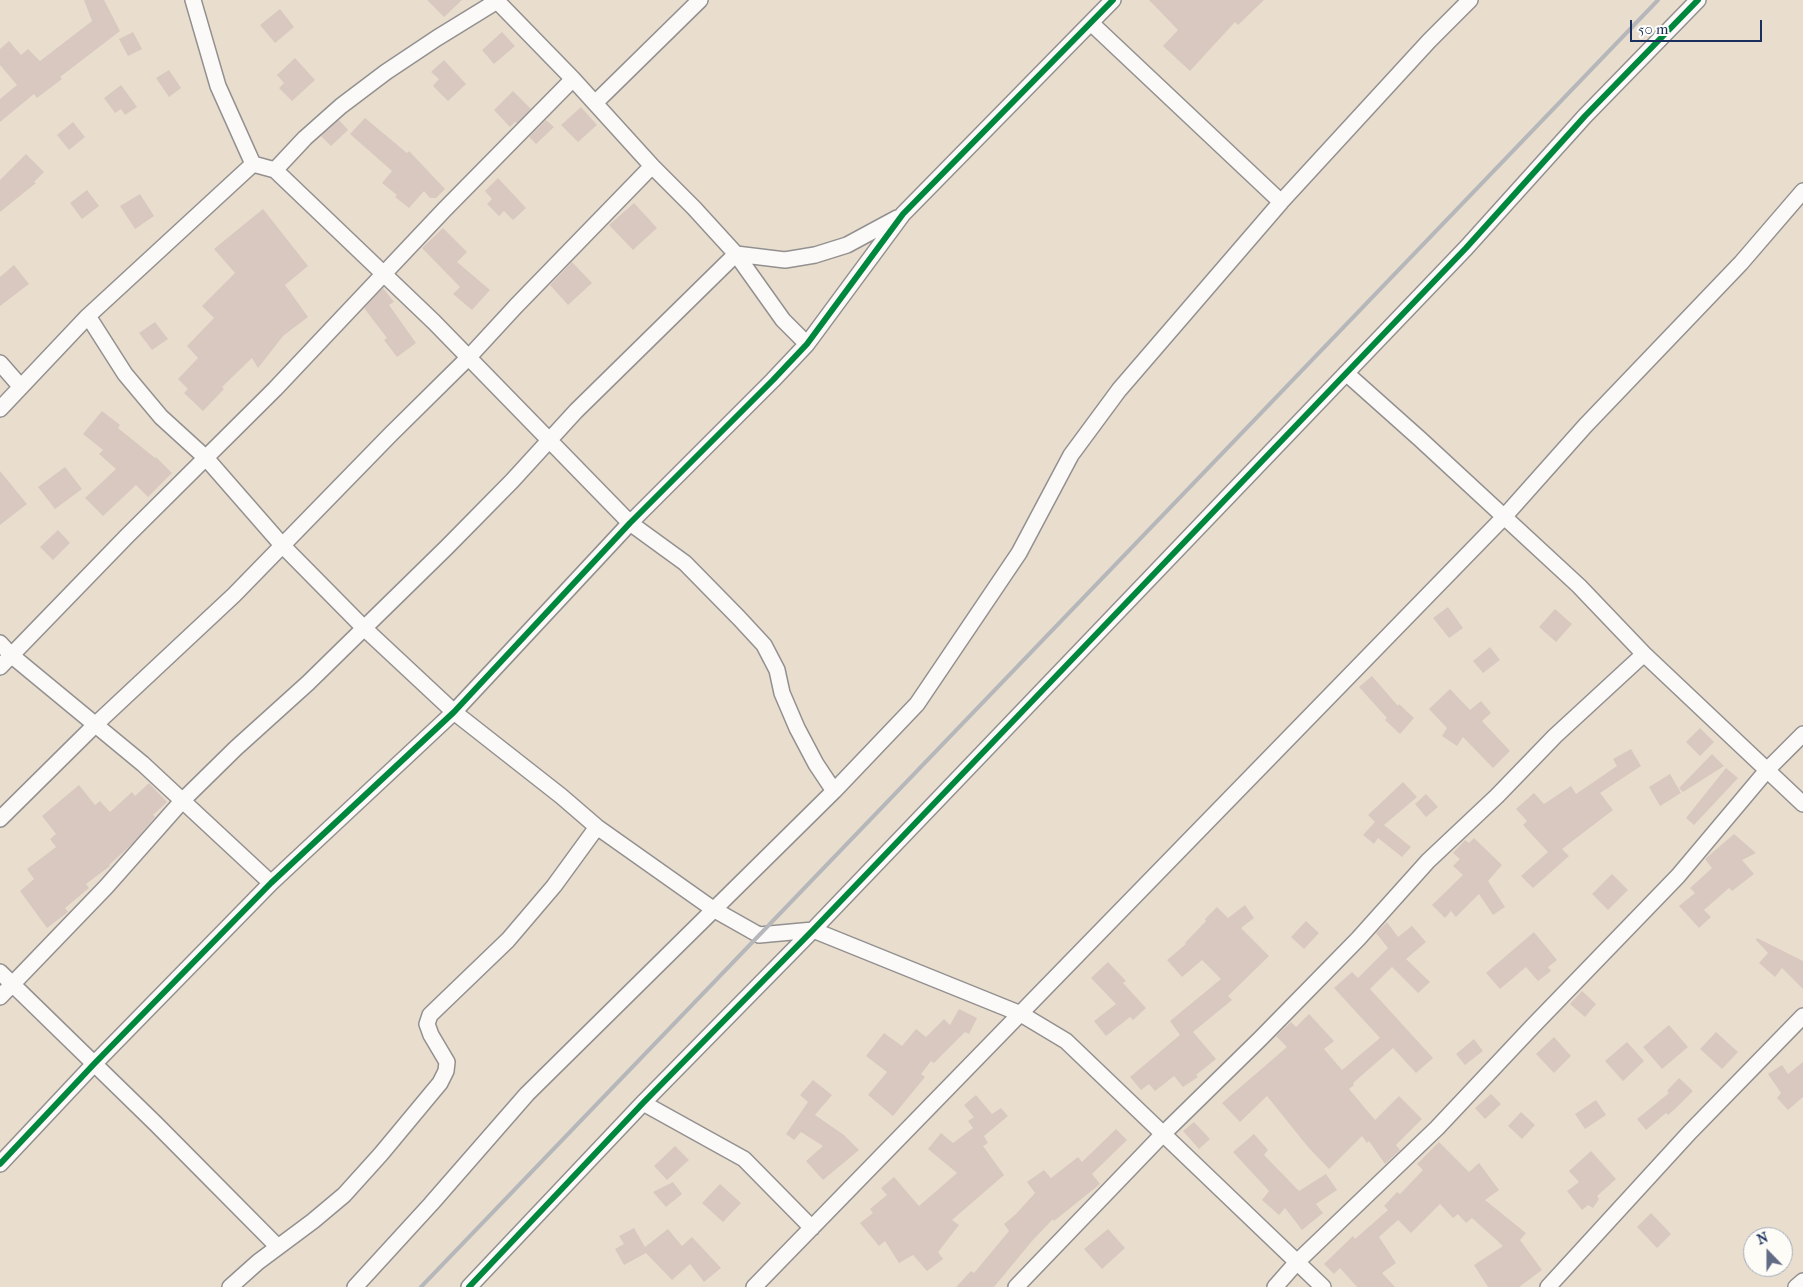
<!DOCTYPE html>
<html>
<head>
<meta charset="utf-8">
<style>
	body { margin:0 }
	#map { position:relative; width:1803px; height:1287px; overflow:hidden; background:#e9dece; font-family:"IM FELL French Canon",serif }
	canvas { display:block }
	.north { position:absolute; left:1743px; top:1227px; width:50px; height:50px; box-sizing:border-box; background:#fdfcf7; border:1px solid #a3aaba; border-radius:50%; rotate:338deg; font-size:14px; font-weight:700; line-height:20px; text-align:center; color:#1b2f5e }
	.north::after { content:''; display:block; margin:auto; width:18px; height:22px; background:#636c85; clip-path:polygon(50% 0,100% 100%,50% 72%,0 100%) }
	.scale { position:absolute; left:1630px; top:20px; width:132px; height:22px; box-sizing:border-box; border:2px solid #1b2f5e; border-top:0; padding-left:6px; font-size:15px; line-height:18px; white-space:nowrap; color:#1b2f5e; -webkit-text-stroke:4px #fdfcf7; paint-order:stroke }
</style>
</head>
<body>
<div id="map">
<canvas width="1803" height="1287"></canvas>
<div class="north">N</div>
<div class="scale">50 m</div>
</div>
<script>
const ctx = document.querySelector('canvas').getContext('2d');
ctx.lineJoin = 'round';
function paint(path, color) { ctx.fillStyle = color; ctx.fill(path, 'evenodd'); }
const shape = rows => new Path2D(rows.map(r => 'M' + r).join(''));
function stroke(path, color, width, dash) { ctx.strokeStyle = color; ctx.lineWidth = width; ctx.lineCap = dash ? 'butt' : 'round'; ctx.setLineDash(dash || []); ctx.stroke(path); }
paint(shape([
	[84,0,104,0,120,31,60,77,62,79,37,98,34,94,0,122,0,99,17,85,0,65,0,49,9,41,21,55,28,49,40,61,92,21],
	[427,0,462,0,444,17],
	[1149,0,1264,0,1238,25,1235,22,1190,71,1163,46,1178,30],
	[280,9,294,27,275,43,260,25],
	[133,32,142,49,128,56,119,39],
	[502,32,515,46,494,64,482,50],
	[295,58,315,80,292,101,279,88,284,83,277,75],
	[444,60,466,84,448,101,433,86,439,79,431,72],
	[169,70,181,88,169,97,156,78],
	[121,85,137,107,125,115,121,109,115,113,104,98],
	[513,91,531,109,517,123,515,122,510,127,494,110],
	[581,107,597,125,578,142,561,125],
	[365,118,407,153,409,151,445,189,436,198,430,198,424,191,409,208,395,197,397,195,382,183,392,171,350,134],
	[339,120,348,130,331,146,321,136],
	[546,120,554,127,536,144,529,137],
	[73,122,85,137,69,150,57,135],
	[26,154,44,172,34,182,36,183,0,212,0,180],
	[498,178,526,208,513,220,504,211,499,216,487,204,492,199,485,191],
	[87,190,99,206,82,219,70,203],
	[140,194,154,216,135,229,120,206],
	[634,203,657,228,633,250,609,225],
	[263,209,308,266,285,285,308,317,283,336,258,368,252,358,222,387,224,389,203,411,184,393,188,389,178,379,198,358,187,346,214,318,202,306,235,273,214,249],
	[443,228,467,252,457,262,490,290,472,310,453,294,460,287,422,248],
	[572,262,592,283,568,305,550,285],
	[14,265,29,284,0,306,0,277],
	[383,288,394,302,389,305,416,343,397,357,384,340,387,338,364,308],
	[155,322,168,339,152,350,139,333],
	[102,411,120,425,118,428,155,458,156,457,172,473,148,497,136,485,103,516,85,498,116,469,99,454,103,450,83,434],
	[65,467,82,489,55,509,38,487],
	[0,471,27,504,0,525],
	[58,530,70,543,53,560,40,547],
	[1448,607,1463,628,1449,638,1433,618],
	[1555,609,1572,624,1556,642,1539,627],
	[1490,647,1500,660,1483,673,1473,661],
	[1372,676,1398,706,1399,704,1414,718,1400,734,1385,720,1387,718,1359,687],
	[1450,689,1470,710,1481,701,1491,713,1482,721,1510,751,1493,768,1463,737,1457,746,1442,736,1447,728,1429,709],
	[1700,728,1714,742,1700,756,1686,742],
	[1631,749,1641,766,1600,793,1613,810,1562,849,1569,856,1533,888,1521,876,1548,852,1523,825,1527,821,1516,809,1534,793,1544,804,1571,786,1576,794,1617,766,1613,759],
	[1712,754,1724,766,1683,792,1679,788],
	[1726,768,1738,778,1694,825,1686,818],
	[1670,774,1681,793,1660,806,1649,787],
	[1403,782,1417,797,1384,825,1411,847,1402,857,1378,838,1374,844,1363,835,1375,822,1368,815],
	[149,783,167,802,153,815,155,817,133,843,109,865,110,866,86,884,89,888,65,908,68,912,47,928,20,891,34,879,27,869,56,847,50,839,56,834,42,816,79,785,95,805,100,801,110,812,132,792,135,796],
	[1426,794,1438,807,1426,817,1415,804],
	[1734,834,1756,853,1742,860,1754,874,1732,891,1729,888,1704,910,1711,917,1699,928,1679,906,1695,893,1690,888,1712,868,1705,859],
	[1474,838,1502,865,1488,881,1505,907,1493,915,1479,894,1456,917,1451,911,1445,918,1432,905,1463,875,1453,866,1460,859,1453,853,1465,840,1469,843],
	[1612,874,1628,890,1608,910,1592,894],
	[1245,905,1254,918,1241,928,1269,956,1228,996,1232,1000,1193,1032,1216,1059,1196,1075,1198,1077,1183,1087,1174,1076,1155,1091,1149,1084,1141,1090,1130,1077,1180,1035,1170,1021,1221,979,1202,960,1182,977,1167,960,1186,944,1185,943,1206,921,1205,919,1217,907,1228,918],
	[1306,921,1319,933,1304,949,1291,937],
	[1387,922,1398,937,1412,926,1426,942,1406,959,1430,982,1418,993,1392,967,1370,989,1433,1058,1416,1073,1393,1048,1353,1083,1354,1085,1349,1089,1375,1120,1399,1096,1422,1119,1396,1145,1400,1150,1385,1164,1369,1141,1367,1143,1362,1136,1329,1169,1308,1147,1267,1096,1240,1122,1222,1103,1287,1047,1276,1036,1291,1022,1296,1027,1309,1014,1334,1041,1324,1049,1342,1070,1380,1038,1334,988,1352,972,1358,978,1388,948,1376,933],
	[1534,932,1557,960,1548,967,1551,971,1538,981,1526,967,1500,989,1486,973],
	[1757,938,1803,961,1803,989,1782,968,1775,977,1759,963,1768,953,1756,940],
	[1108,962,1126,981,1123,983,1146,1008,1133,1020,1130,1017,1106,1036,1094,1021,1116,1004,1091,978],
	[1582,991,1596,1004,1585,1017,1570,1004],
	[959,1009,977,1018,969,1034,965,1032,934,1063,931,1061,921,1074,925,1077,893,1116,868,1095,887,1072,866,1056,884,1033,902,1046,916,1029,926,1037,944,1019,950,1025],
	[1669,1025,1688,1047,1662,1069,1643,1047],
	[1716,1032,1738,1052,1722,1069,1700,1049],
	[1554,1037,1571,1056,1554,1073,1536,1054],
	[1474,1039,1483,1051,1465,1065,1456,1054],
	[1627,1042,1644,1061,1623,1081,1605,1061],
	[1803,1062,1803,1097,1788,1110,1777,1098,1781,1093,1768,1074,1782,1065,1788,1074],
	[1679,1078,1693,1091,1676,1108,1668,1115,1666,1113,1646,1130,1637,1119,1669,1093,1667,1091],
	[813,1080,832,1095,815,1115,844,1135,859,1150,823,1180,806,1161,823,1146,801,1132,794,1140,786,1134,808,1102,800,1095],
	[1491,1094,1501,1104,1485,1119,1475,1108],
	[976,1095,992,1114,1001,1108,1008,1116,984,1136,988,1143,983,1146,1004,1175,952,1220,959,1225,938,1252,943,1259,927,1271,913,1255,899,1263,885,1241,879,1246,860,1223,873,1213,870,1209,887,1195,881,1188,894,1177,919,1206,957,1173,928,1149,941,1133,953,1143,973,1128,968,1121,974,1117,964,1105],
	[1596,1100,1606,1115,1585,1129,1575,1114],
	[1521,1112,1535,1125,1522,1139,1508,1126],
	[1194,1122,1210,1139,1199,1149,1183,1131],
	[1116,1129,1127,1140,1092,1174,1100,1184,1054,1221,1053,1219,1032,1241,994,1287,956,1287,971,1271,974,1273,1009,1231,1004,1224,1016,1214,1035,1193,1027,1182,1044,1170,1051,1178,1078,1157,1082,1162],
	[1254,1134,1268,1150,1264,1155,1299,1191,1326,1174,1337,1190,1316,1204,1323,1213,1302,1230,1285,1208,1279,1215,1262,1200,1269,1191,1233,1152],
	[1439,1142,1469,1172,1479,1163,1499,1190,1485,1200,1526,1233,1520,1240,1542,1270,1519,1287,1488,1287,1474,1265,1503,1246,1472,1218,1466,1223,1458,1214,1453,1218,1440,1204,1411,1233,1398,1220,1379,1237,1396,1263,1382,1273,1395,1287,1357,1287,1340,1268,1334,1274,1324,1264,1353,1236,1355,1239,1388,1210,1384,1206,1397,1192,1400,1194,1423,1170,1417,1164],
	[675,1146,689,1160,667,1180,654,1166],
	[1591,1151,1616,1179,1597,1196,1599,1199,1593,1208,1588,1205,1582,1210,1567,1191,1579,1182,1569,1171],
	[673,1182,682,1194,666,1207,653,1192],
	[720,1184,741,1203,723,1222,702,1203],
	[1651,1213,1671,1234,1657,1248,1637,1227],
	[634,1228,645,1247,668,1229,682,1246,692,1237,721,1268,704,1282,690,1264,672,1280,646,1253,624,1265,615,1249,624,1244,619,1236],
	[1108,1229,1125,1248,1102,1269,1084,1249]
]), '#d8c8bf');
const street = shape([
	[496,0,573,79,652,166,694,208,736,254,785,260,815,255,847,245,897,218],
	[1091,23,1281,202],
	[595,103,700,0],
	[253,164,275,170,434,322,630,523,685,563,739,618,764,645,777,670,782,693,797,728,816,764,834,791],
	[275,170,305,138,341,106,386,72,437,38,497,1],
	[88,316,125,374,161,417,206,458,282,545,364,628,454,712,561,796,597,827,713,909,759,935,813,930,1021,1014,1066,1041,1323,1287],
	[0,363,21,387],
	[1346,373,1420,439,1579,586,1644,654,1803,804],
	[0,409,88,316,253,164,218,86,193,0],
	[0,643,11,655,143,764,271,883],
	[0,667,127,536,275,389,445,209,573,79],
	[0,819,96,724,234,595,391,434,469,357,516,306,652,166],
	[0,972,156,1124,277,1246],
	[0,997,106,887,183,800,236,748,308,683,447,547,512,481,576,411,736,254,783,320,807,344],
	[643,1103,744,1159,812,1228],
	[0,1164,94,1064,271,883,454,712,630,523,773,380,807,344,903,214,1113,0],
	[230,1287,258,1262,313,1221,344,1195,381,1154,440,1083,446,1071,447,1062,431,1035,427,1024,430,1015,508,940,554,886,597,827],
	[355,1287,431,1204,527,1094,834,791,917,704,1019,553,1071,455,1119,390,1281,202,1429,41,1470,0],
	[469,1287,643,1103,813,930,1466,248,1585,116,1698,0],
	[754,1287,1504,517,1585,426,1741,263,1803,191],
	[1016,1287,1163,1134,1260,1039,1358,939,1428,861,1497,796,1555,736,1644,654],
	[1275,1287,1297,1262,1437,1128,1532,1027,1678,876,1768,769,1803,734],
	[1548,1287,1690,1132,1803,1016],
	[1796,1287,1803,1281]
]);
stroke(street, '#939090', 18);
stroke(street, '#fcfaf8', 15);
stroke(shape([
	[421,1287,1658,0]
]), '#b6b7ba', 4);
stroke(shape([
	[0,1164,94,1064,271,883,454,712,630,523,773,380,807,344,903,214,1113,0],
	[469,1287,643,1103,813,930,1466,248,1585,116,1698,0]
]), '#00873e', 6);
</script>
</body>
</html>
